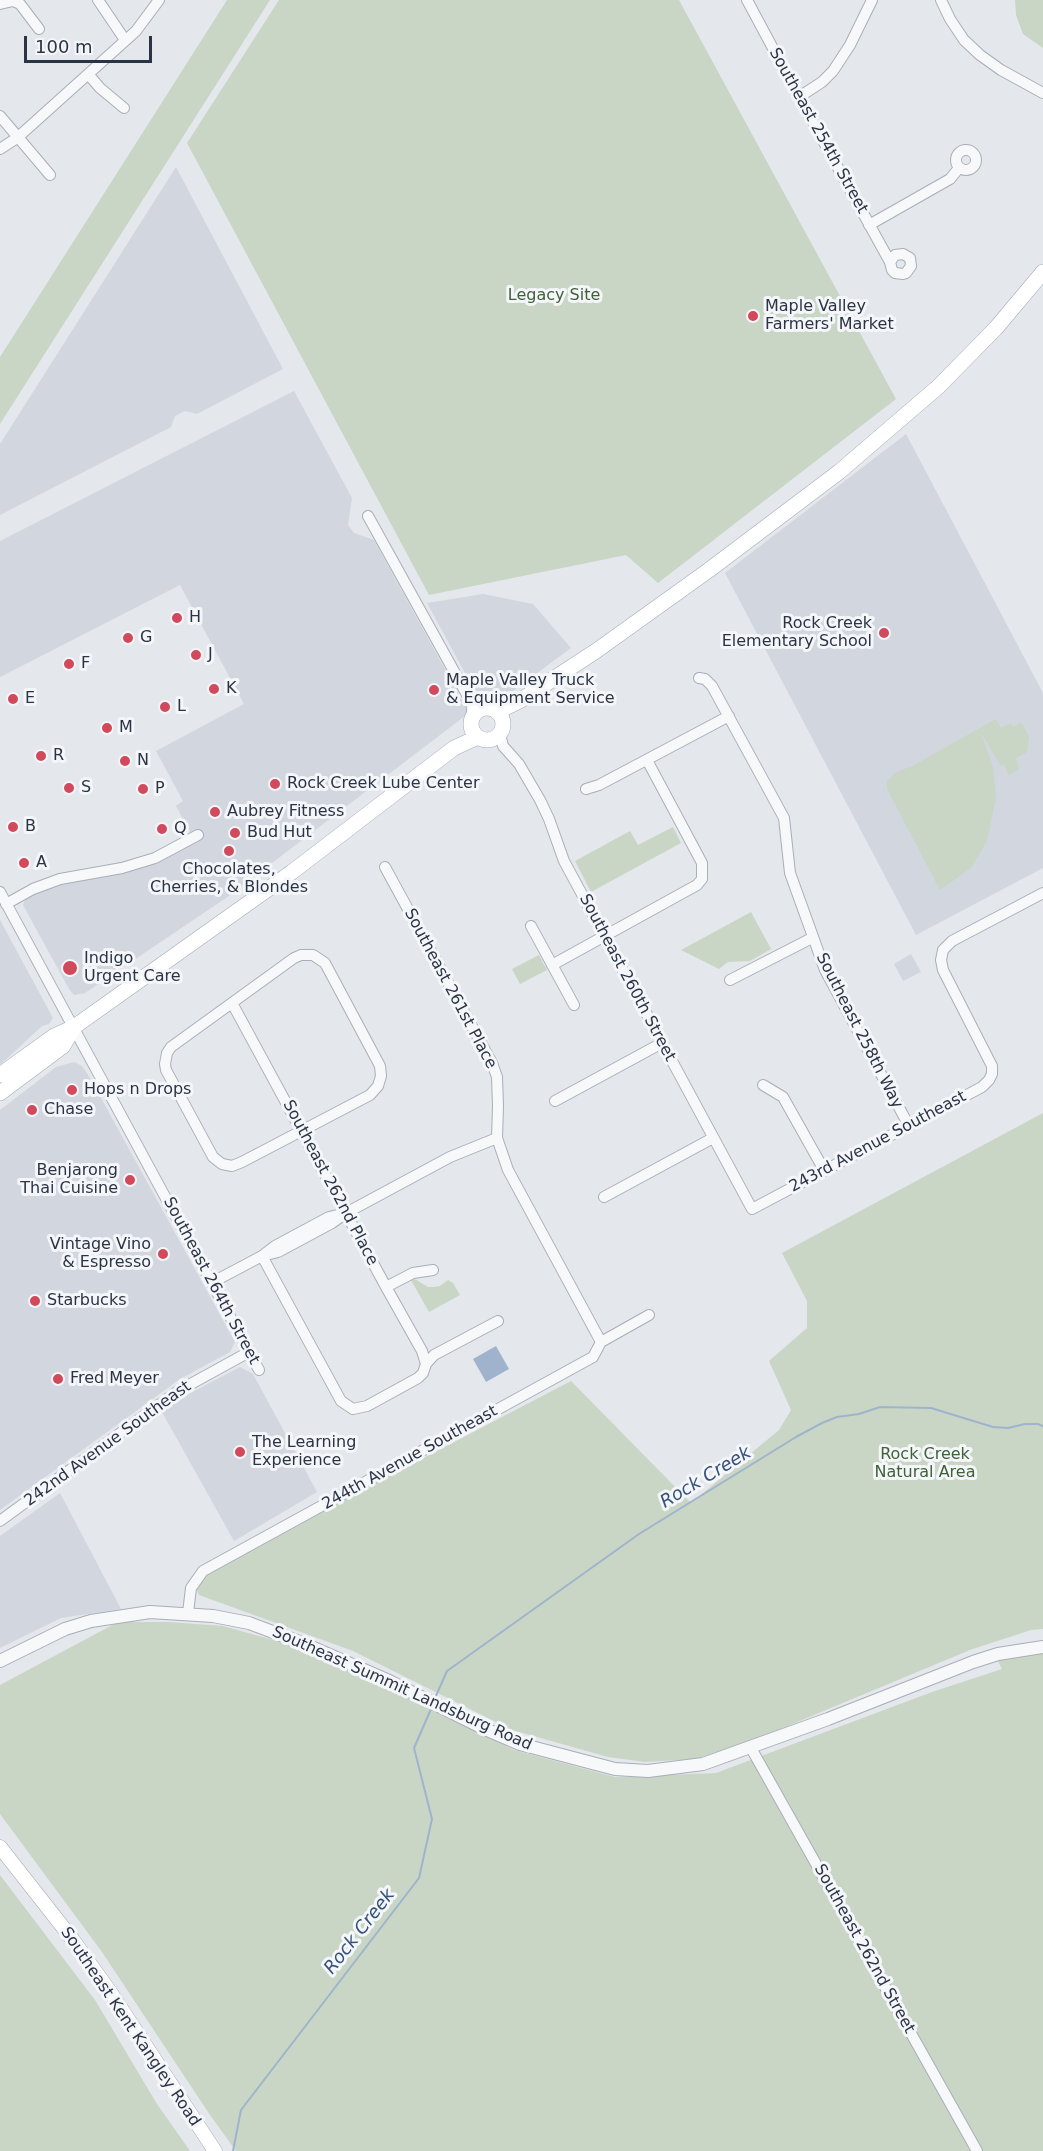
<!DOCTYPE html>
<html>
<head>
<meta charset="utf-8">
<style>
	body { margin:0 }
	#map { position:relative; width:1043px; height:2151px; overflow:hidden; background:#e4e7ec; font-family:"DejaVu Sans",sans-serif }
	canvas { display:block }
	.scale { position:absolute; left:24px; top:36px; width:128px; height:27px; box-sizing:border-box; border:3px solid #2b3445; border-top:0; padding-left:8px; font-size:18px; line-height:21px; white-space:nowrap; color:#2b3445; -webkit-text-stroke:4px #f4f6f9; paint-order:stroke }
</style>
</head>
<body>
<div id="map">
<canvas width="1043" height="2151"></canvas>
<div class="scale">100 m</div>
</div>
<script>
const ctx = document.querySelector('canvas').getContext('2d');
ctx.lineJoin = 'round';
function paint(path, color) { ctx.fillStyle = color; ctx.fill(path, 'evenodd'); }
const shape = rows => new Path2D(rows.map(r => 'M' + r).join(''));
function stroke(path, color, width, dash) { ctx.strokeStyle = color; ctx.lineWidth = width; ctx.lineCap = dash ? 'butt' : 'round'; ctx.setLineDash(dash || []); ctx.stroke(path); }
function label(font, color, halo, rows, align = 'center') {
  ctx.font = font + ' "DejaVu Sans",sans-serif'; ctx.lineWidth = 6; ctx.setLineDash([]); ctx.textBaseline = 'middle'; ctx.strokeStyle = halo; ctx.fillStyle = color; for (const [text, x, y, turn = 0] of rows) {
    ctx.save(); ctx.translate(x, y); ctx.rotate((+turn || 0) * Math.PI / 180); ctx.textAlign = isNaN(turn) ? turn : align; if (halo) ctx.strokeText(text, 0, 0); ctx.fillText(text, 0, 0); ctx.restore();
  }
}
paint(shape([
	[176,167,283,369,197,414,185,411,175,416,171,427,0,515,0,444],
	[294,391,352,498,348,525,354,533,374,540,469,713,226,898,85,993,74,995,69,989,23,905,26,898,57,885,195,841,176,806,183,801,156,751,244,704,180,585,0,677,0,541],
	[906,434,1043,693,1043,868,916,935,725,573],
	[483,594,533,604,571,648,498,702,484,704,477,695,427,603],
	[0,920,53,1018,49,1024,42,1026,0,1065],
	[911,954,921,972,903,981,894,964],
	[74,1062,82,1066,90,1078,235,1342,230,1352,180,1379,0,1510,0,1110,56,1067],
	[240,1367,253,1374,317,1492,234,1541,162,1412,179,1399],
	[60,1493,121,1609,61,1618,0,1648,0,1536]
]), '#d2d6de');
paint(shape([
	[227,0,270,0,0,424,0,357],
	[279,0,679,0,896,399,658,583,626,555,429,595,187,143],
	[1015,0,1043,0,1043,48,1023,34,1016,15],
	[996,719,1001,728,1011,723,1013,727,1021,722,1029,736,1027,752,1016,758,1019,769,1009,775,1004,765,1001,766,981,733,993,767,996,798,987,841,971,868,940,890,887,789,887,781,895,773,914,765],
	[673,827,681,843,591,892,575,861,630,831,638,845],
	[751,912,771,949,750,961,728,962,719,969,681,950],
	[539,955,547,970,520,984,512,969],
	[1043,1113,1043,1629,1031,1630,970,1650,754,1740,695,1759,645,1762,608,1757,512,1730,353,1651,199,1595,196,1587,209,1570,571,1381,691,1503,779,1430,791,1410,769,1361,807,1328,807,1301,782,1253],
	[415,1279,428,1287,434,1287,440,1286,448,1280,453,1283,460,1295,429,1312,411,1280],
	[118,1622,169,1622,223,1626,320,1653,422,1702,514,1750,615,1777,716,1773,932,1692,1002,1669,995,1655,1043,1643,1043,2151,236,2151,210,2115,102,1952,0,1814,0,1685],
	[0,1875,95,2000,157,2104,190,2151,0,2151]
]), '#c9d6c5');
paint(shape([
	[496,1346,509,1369,486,1382,473,1359]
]), '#9fb4cc');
stroke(shape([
	[435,1698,447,1671,639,1534,796,1437,822,1423,837,1417,859,1414,880,1407,931,1408,993,1427,1008,1428,1025,1424,1038,1424,1043,1426],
	[233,2151,241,2110,419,1878,432,1819,414,1748,431,1709]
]), '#9fb4cc', 2);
const minor = shape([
	[98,0,125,40],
	[747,0,799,97,890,262,892,270,895,273,903,274,906,273,911,266,910,258,903,254,895,255,890,262],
	[941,0,950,19,964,40,980,55,1001,70,1043,93],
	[0,4,13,1,20,4,39,29],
	[88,74,100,88,124,108],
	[799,97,822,82,833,71,850,45,872,0],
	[0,116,50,175],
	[0,149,17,138,136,31,159,0],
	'956 160a10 10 0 1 1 20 0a10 10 0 1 1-20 0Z',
	[869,225,950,179,959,168],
	[368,516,471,702,473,716],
	[699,678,705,679,712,686,784,818,790,873,825,970,909,1126],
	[500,734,503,746,519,764,540,800,549,819,564,861,752,1209,982,1087,989,1080,992,1074,992,1066,943,970,941,960,943,950,952,941,1043,893],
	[586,789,599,785,729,716],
	[385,867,492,1063,497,1077,498,1106,497,1138,508,1170,601,1342],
	[0,892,259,1370],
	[6,904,33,889,60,879,122,868,155,858,198,835],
	[531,926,574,1005],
	[301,955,313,955,325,963,380,1066,381,1076,378,1086,370,1095,242,1162,232,1166,222,1164,213,1157,166,1070,165,1064,167,1053,171,1047,294,958,301,955],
	[552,965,697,885,702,879,702,863,647,760],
	[730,980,812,938],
	[763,1085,783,1097,824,1170],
	[555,1101,662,1043],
	[604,1197,713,1138],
	[346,1213,329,1217,275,1246,262,1256,278,1252,332,1223,346,1213,450,1157,497,1138],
	[211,1283,262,1256,341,1401,353,1409,367,1406,418,1378,423,1373,426,1364,422,1351,386,1287,232,1003],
	[386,1287,413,1273,433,1270],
	[426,1364,434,1355,498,1321],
	[0,1521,178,1391,249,1352],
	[188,1613,191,1588,203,1571,593,1357,601,1342,649,1315],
	[751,1748,977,2151]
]);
const tertiary = shape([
	[0,1661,65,1629,91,1621,150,1612,213,1616,249,1623,302,1643,389,1681,485,1729,520,1744,615,1769,648,1771,703,1764,828,1719,973,1662,998,1654,1043,1647]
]);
const secondary = shape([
	[0,1847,73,1940,111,1993,215,2151]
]);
const primary = shape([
	'471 724a16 16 0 1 1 32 0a16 16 0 1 1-32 0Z',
	[497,712,521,700,596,651,709,570,839,472,938,387,996,328,1043,272],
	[0,1075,54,1036,74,1027,292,872,454,748,478,737],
	[0,1093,63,1046,74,1027]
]);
stroke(minor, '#a9aeb7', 12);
stroke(tertiary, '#a9aeb7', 14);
stroke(secondary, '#a9aeb7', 15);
stroke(primary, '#a3abb8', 16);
stroke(minor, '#f7f8fa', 10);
stroke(tertiary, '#f7f8fa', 12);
stroke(secondary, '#fff', 14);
stroke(primary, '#fff', 15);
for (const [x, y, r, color] of [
	[753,316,6,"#d1495b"],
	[177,618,6,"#d1495b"],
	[884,633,6,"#d1495b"],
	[128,638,6,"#d1495b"],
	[196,655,6,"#d1495b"],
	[69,664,6,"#d1495b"],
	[214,689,6,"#d1495b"],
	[434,690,6,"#d1495b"],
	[13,699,6,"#d1495b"],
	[165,707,6,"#d1495b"],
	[107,728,6,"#d1495b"],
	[41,756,6,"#d1495b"],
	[125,761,6,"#d1495b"],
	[275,784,6,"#d1495b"],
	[69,788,6,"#d1495b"],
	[143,789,6,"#d1495b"],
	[215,812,6,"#d1495b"],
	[13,827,6,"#d1495b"],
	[162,829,6,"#d1495b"],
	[235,833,6,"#d1495b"],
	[229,851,6,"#d1495b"],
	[24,863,6,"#d1495b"],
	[70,968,8,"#d1495b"],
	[72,1090,6,"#d1495b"],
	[32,1110,6,"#d1495b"],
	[130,1180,6,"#d1495b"],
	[163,1254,6,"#d1495b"],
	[35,1301,6,"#d1495b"],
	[58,1379,6,"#d1495b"],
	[240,1452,6,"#d1495b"]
]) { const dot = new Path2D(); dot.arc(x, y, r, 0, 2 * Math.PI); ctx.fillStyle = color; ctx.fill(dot); stroke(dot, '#f4f6f9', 2); }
label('16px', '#2b3445', '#f4f6f9', [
	["Southeast 254th Street",818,131,61],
	["Southeast 260th Street",627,978,62],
	["Southeast 261st Place",450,989,62],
	["Southeast 258th Way",859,1031,63],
	["243rd Avenue Southeast",878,1142,-28],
	["Southeast 262nd Place",330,1183,62],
	["Southeast 264th Street",211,1281,62],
	["242nd Avenue Southeast",108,1444,-36],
	["244th Avenue Southeast",410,1458,-29],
	["Southeast Summit Landsburg Road",402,1689,24],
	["Southeast 262nd Street",864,1949,61],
	["Southeast Kent Kangley Road",130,2027,56]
]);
label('16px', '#3f6138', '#f4f6f9', [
	["Legacy Site",554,296],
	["Rock Creek",925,1455],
	["Natural Area",925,1473]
]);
label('16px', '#2b3445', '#f4f6f9', [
	["Maple Valley",765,307],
	["Farmers' Market",765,325],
	["H",189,618],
	["Rock Creek",872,624,"right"],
	["Elementary School",872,642,"right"],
	["G",140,638],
	["J",208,655],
	["F",81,664],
	["Maple Valley Truck",446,681],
	["& Equipment Service",446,699],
	["K",226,689],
	["E",25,699],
	["L",177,707],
	["M",119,728],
	["R",53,756],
	["N",137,761],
	["Rock Creek Lube Center",287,784],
	["S",81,788],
	["P",155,789],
	["Aubrey Fitness",227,812],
	["B",25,827],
	["Q",174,829],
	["Bud Hut",247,833],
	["A",36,863],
	["Chocolates,",229,870,"center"],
	["Cherries, & Blondes",229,888,"center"],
	["Indigo",84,959],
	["Urgent Care",84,977],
	["Hops n Drops",84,1090],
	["Chase",44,1110],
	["Benjarong",118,1171,"right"],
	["Thai Cuisine",118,1189,"right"],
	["Vintage Vino",151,1245,"right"],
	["& Espresso",151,1263,"right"],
	["Starbucks",47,1301],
	["Fred Meyer",70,1379],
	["The Learning",252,1443],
	["Experience",252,1461]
], 'left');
label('italic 18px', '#34527a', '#f4f6f9', [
	["Rock Creek",706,1478,-31],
	["Rock Creek",360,1932,-52]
]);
</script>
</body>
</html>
